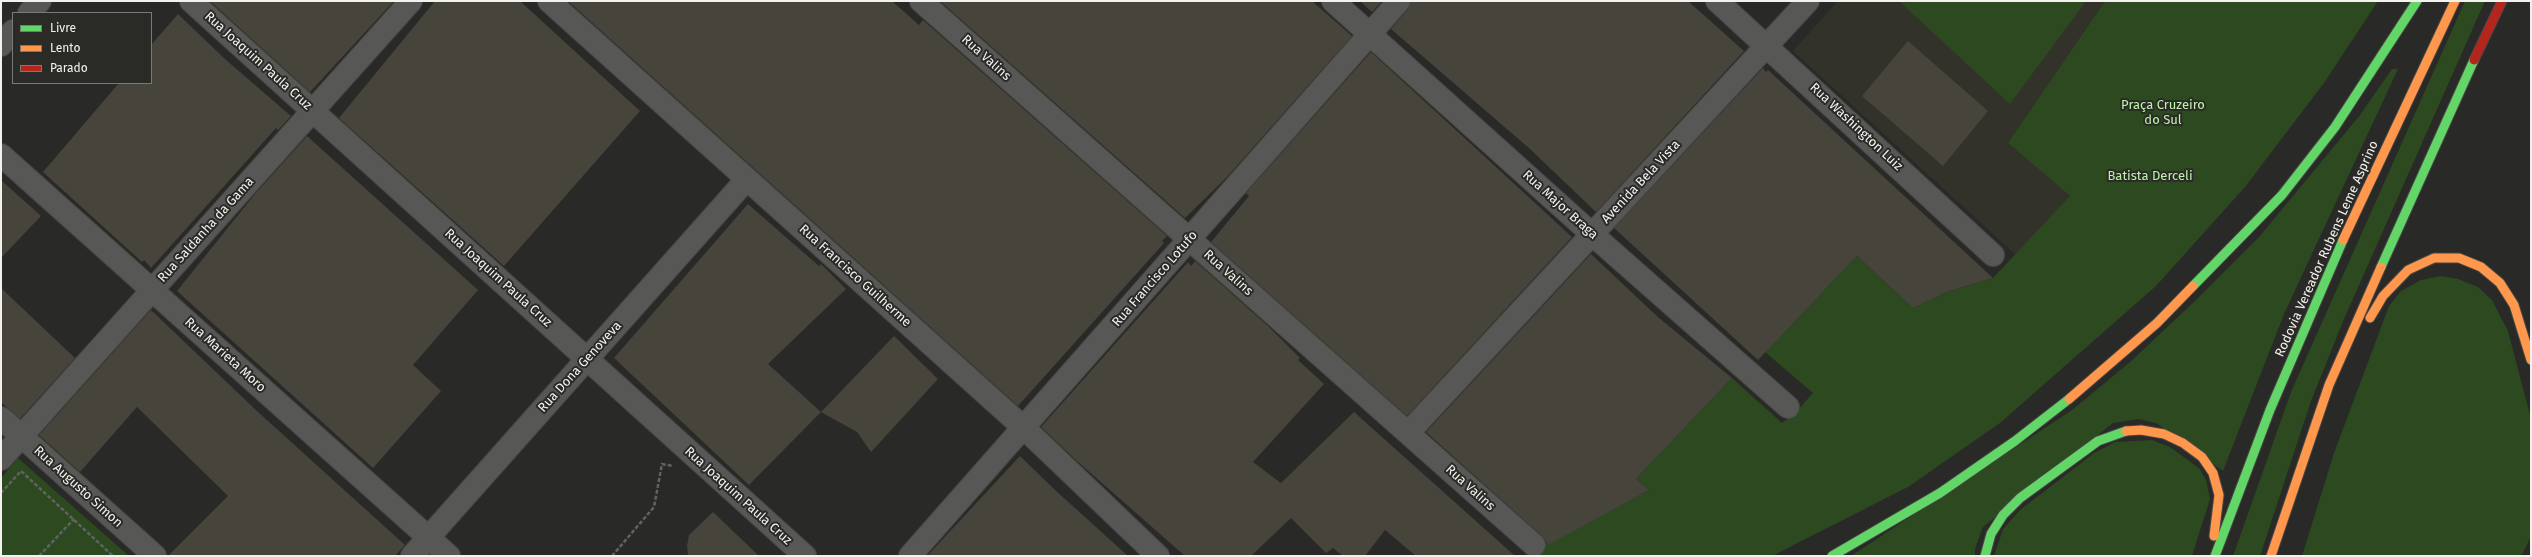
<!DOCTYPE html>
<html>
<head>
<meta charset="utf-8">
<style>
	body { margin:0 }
	#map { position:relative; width:2532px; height:557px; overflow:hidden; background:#292927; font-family:"Fira Sans",sans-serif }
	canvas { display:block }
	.frame { position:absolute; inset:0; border:2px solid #f3f2ef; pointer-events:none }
	.legend { position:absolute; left:12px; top:12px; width:140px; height:72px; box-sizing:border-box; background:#2a2a26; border:1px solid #7a7a76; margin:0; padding:5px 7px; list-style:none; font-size:12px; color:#f3f2ef }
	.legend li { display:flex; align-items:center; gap:8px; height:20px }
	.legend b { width:20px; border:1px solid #7a7a76 }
</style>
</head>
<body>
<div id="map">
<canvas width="2532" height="557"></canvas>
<div class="frame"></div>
<ul class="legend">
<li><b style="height:5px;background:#63d668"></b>Livre</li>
<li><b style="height:5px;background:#ff974d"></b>Lento</li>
<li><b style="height:5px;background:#b3261e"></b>Parado</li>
</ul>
</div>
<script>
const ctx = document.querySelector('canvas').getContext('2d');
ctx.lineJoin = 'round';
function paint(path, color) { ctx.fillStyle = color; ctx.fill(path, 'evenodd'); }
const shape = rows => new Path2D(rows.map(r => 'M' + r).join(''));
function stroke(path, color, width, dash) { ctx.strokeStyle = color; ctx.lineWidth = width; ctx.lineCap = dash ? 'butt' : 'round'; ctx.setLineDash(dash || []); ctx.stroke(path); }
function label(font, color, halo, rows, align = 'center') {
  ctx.font = font + ' "Fira Sans",sans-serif'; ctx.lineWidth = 4; ctx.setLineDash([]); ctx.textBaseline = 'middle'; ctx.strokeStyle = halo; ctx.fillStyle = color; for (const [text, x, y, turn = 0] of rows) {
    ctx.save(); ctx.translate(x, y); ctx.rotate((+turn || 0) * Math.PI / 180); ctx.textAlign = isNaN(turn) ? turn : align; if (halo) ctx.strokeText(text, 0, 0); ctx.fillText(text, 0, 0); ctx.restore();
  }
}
paint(shape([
	[1838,1,2105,1,2008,143,2070,196,2016,255,1793,51]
]), '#33322a');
paint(shape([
	[1899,1,2086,1,2010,104],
	[2105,1,2378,1,2324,83,2245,187,2156,286,2000,423,1908,487,1772,556,1523,556,1649,490,1636,479,1732,378,1782,423,1795,413,1813,393,1765,352,1857,256,1913,308,1949,291,1993,278,2070,196,2008,143],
	[2465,1,2485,1,2344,319,2311,401,2260,556,2233,556,2291,392],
	[2392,69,2398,69,2284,314,2223,471,2156,423,2138,419,2113,423,1983,527,1975,549,1975,556,1851,556,2072,410,2130,362,2197,299,2259,237,2360,115],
	[2440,276,2458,279,2478,287,2492,300,2508,331,2531,419,2531,536,2523,553,2520,556,2302,556,2334,453,2389,306,2401,291,2421,280],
	[2152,440,2170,447,2200,469,2206,480,2210,499,2192,556,1994,556,2003,529,2020,510,2094,453,2115,442],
	[18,458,129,556,1,556,1,478]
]), '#2c4920');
paint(shape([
	[210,1,394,1,310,92],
	[435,1,520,1,640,111,504,266,339,118],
	[568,1,892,1,919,25,923,20,1167,236,1162,241,1164,243,1018,406],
	[940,1,1312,1,1352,36,1227,177,1185,218],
	[1360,1,1382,1,1372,12],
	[1411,1,1688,1,1744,51,1596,212,1530,149,1391,29,1408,9],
	[178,14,226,60,291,116,278,130,276,128,151,268,144,260,142,262,43,172,119,83,151,83,151,45],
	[1908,41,1988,111,1943,166,1862,96],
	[1371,52,1572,237,1407,416,1211,242,1249,196,1246,193],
	[1763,68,1766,72,1768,70,1993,278,1949,291,1913,308,1857,256,1758,360,1614,228],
	[307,136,478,290,413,365,441,391,373,468,177,291,255,194],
	[1,180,41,216,1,258],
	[748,204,819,266,821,264,846,289,768,364,821,412,749,485,614,358],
	[1591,254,1659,318,1732,378,1636,479,1649,490,1548,545,1542,536,1426,432],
	[1195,261,1268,326,1300,358,1298,360,1324,384,1253,462,1281,483,1354,412,1515,556,1416,556,1385,530,1365,556,1343,556,1333,548,1326,553,1291,518,1251,556,1185,556,1078,462,1041,427,1188,262,1191,266],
	[1,288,75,358,20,419,1,402],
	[151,310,258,412,405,545,395,556,168,556,228,496,137,407,80,472,39,435],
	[894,336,938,379,871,452,857,432,821,412],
	[1020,456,1055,490,1128,556,927,556],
	[713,512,759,556,688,556,687,546,689,535]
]), '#46443b');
const street = shape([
	[191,1,805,556],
	[549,1,1024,428,1158,556],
	[921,1,1534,545],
	[1333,1,1593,235,1788,407],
	[1717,1,1993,255],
	[29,13,40,1],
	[1,45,13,31],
	[1,155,449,556],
	[1,418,155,556],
	[1408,433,1808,1],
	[1,459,411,1],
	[412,556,747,179],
	[910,556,1399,1]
]);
const fast = shape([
	[2381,267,2474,60],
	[2193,286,2282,195,2335,127,2417,1],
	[1832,556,1940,493,2015,441,2069,399],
	[1985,556,1991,534,2003,515,2020,498,2098,441,2126,431],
	[2215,556,2270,410,2343,240]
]);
const slow = shape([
	[2343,240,2455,1],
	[2370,318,2383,296,2408,270,2434,258,2459,258,2481,267,2500,283,2514,305,2531,360],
	[2069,399,2157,323,2193,286],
	[2126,431,2141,430,2164,434,2183,443,2202,457,2213,473,2219,495,2214,536],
	[2271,556,2329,385,2381,267]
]);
const jam = shape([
	[2474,60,2502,1]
]);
stroke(street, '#474745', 24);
stroke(fast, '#474745', 11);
stroke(slow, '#474745', 11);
stroke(jam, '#474745', 11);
stroke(shape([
	[1,493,21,471,113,556],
	[39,556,74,519],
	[612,556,654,507,662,464,673,466]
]), '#626260', 2.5, [4, 2]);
stroke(street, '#575755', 22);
stroke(fast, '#63d668', 9);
stroke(slow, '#ff974d', 9);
stroke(jam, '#b3261e', 9);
label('13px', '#f3f2ef', '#2a2a26', [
	["Rua Valins",986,58,42],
	["Rua Joaquim Paula Cruz",258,61,42],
	["Rua Washington Luiz",1856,127,43],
	["Avenida Bela Vista",1641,182,-47],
	["Rua Major Braga",1560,205,42],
	["Rua Saldanha da Gama",206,230,-48],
	["Rodovia Vereador Rubens Leme Asprino",2327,249,-66],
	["Rua Valins",1228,273,42],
	["Rua Francisco Guilherme",855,276,42],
	["Rua Joaquim Paula Cruz",498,278,42],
	["Rua Francisco Lotufo",1155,279,-49],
	["Rua Marieta Moro",225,355,42],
	["Rua Dona Genoveva",580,367,-48],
	["Rua Augusto Simon",78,487,42],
	["Rua Valins",1470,488,42],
	["Rua Joaquim Paula Cruz",738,496,42]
]);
label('13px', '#bcf4a9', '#2a2a26', [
	["Praça Cruzeiro",2163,105],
	["do Sul",2163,120],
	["Batista Derceli",2150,176]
]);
</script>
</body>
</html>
